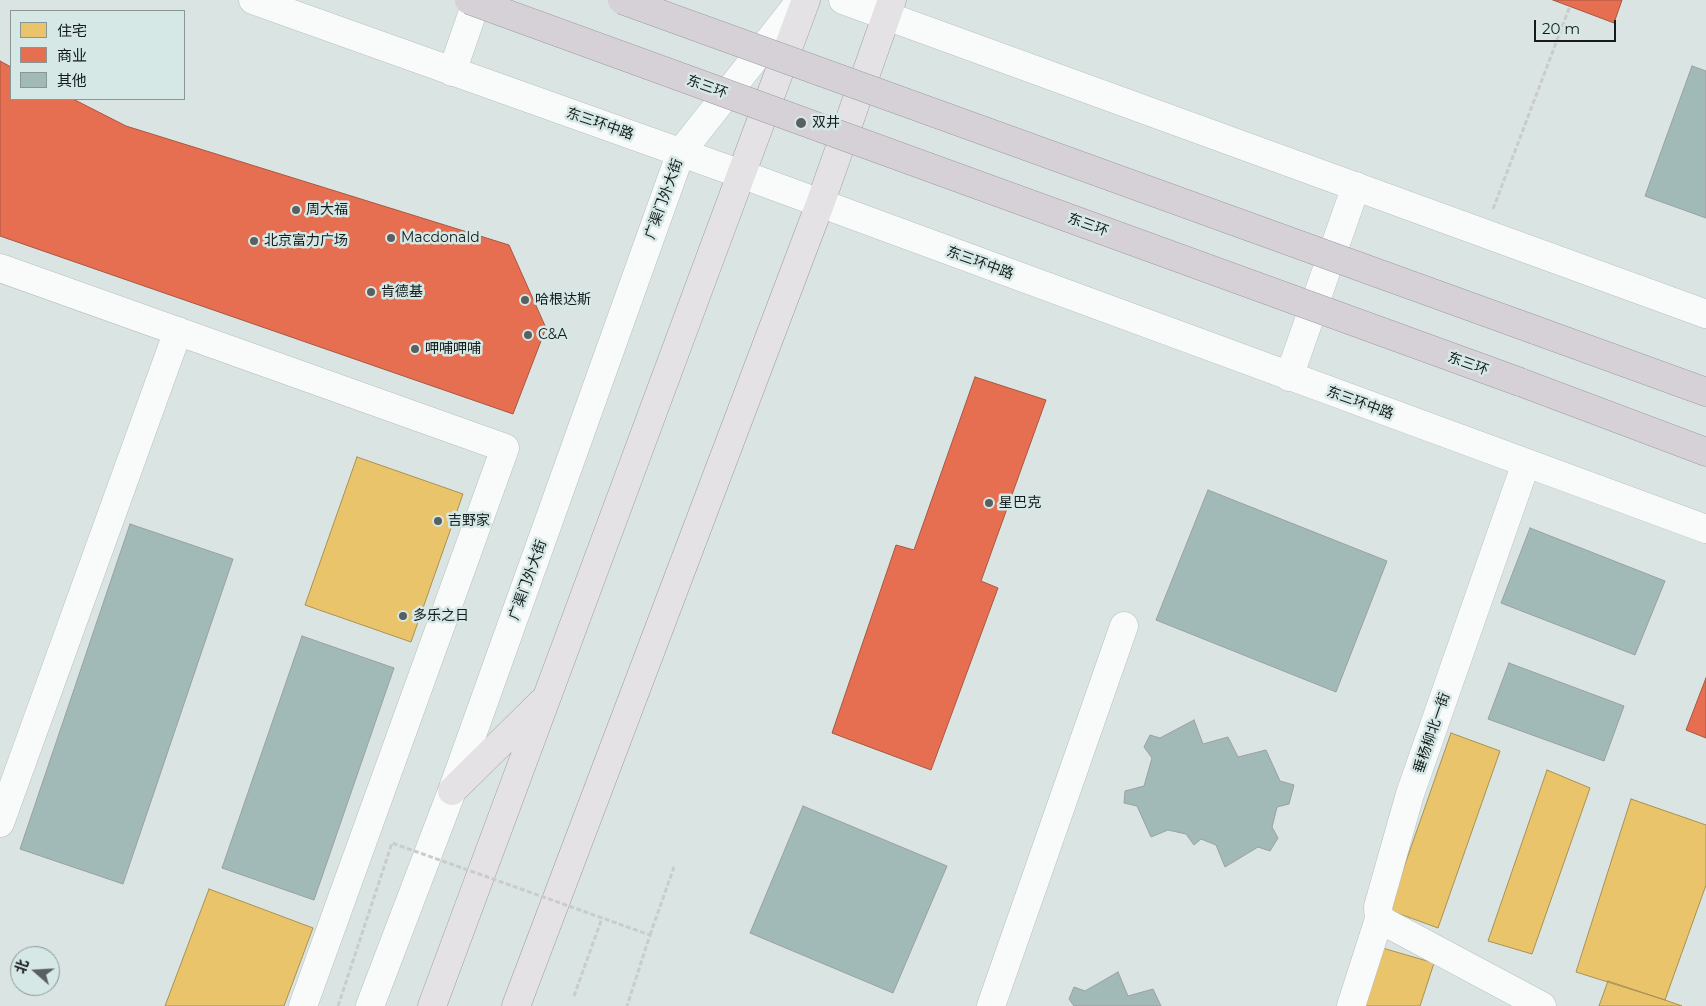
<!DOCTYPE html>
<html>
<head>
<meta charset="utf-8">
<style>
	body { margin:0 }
	#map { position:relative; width:1706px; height:1006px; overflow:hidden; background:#dae4e2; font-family:Montserrat,"Noto Sans SC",sans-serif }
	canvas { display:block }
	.legend { position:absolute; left:10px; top:10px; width:175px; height:90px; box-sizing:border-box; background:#d6e8e6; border:1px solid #889694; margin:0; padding:6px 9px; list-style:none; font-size:15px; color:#141b1a }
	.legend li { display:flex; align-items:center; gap:10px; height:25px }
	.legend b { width:25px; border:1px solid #889694 }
	.north { position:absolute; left:10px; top:946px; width:50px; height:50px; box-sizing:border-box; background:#d6e8e6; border:1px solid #889694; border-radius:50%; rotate:289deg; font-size:14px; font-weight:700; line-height:20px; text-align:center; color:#141b1a }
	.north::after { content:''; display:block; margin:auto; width:18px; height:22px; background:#596160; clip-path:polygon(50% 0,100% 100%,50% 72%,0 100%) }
	.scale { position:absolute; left:1534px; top:20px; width:82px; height:22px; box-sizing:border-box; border:2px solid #141b1a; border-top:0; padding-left:6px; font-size:15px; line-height:18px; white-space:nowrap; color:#141b1a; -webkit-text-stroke:4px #d6e8e6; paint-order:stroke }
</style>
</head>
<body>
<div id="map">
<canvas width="1706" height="1006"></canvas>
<ul class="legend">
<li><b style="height:14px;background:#e9c46a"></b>住宅</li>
<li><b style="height:14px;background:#e76f51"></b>商业</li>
<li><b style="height:14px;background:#a1bab7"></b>其他</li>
</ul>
<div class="north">北</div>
<div class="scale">20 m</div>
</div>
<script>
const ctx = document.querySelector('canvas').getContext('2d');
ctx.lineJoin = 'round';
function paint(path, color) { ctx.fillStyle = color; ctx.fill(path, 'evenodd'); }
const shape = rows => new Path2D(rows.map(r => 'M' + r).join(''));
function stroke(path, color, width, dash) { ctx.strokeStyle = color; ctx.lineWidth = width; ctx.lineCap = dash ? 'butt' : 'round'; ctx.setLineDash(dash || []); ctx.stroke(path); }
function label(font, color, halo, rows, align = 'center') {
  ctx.font = font + ' Montserrat,"Noto Sans SC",sans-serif'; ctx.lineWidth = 5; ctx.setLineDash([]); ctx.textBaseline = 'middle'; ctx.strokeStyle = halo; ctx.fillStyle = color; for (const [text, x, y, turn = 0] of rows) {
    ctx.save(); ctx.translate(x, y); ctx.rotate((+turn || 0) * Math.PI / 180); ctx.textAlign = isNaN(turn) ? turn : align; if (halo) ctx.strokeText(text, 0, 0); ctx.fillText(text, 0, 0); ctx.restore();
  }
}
const homes = shape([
	[357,457,463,494,411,642,305,605,357,457],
	[1451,733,1500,751,1438,928,1389,910,1451,733],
	[1547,770,1590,788,1532,954,1488,941,1547,770],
	[1631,799,1706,825,1706,885,1665,1000,1576,972,1631,799],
	[209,889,313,928,284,1006,165,1006,209,889],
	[1379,947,1434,963,1420,1006,1359,1006,1379,947],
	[1608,981,1665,1000,1682,1006,1599,1006,1608,981]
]);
paint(homes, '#e9c46a');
stroke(homes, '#a99152', 1);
const shops = shape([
	[1553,0,1622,0,1614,23,1553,0],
	[0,61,11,67,11,99,73,99,126,126,509,245,546,328,513,414,0,236,0,61],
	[975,377,1046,400,981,581,998,588,931,770,832,733,896,545,914,550,975,377],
	[1706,678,1706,738,1686,730,1706,678]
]);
paint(shops, '#e76f51');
stroke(shops, '#a85640', 1);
const building = shape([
	[1692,66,1706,71,1706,218,1645,196,1692,66],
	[1208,490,1387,561,1336,692,1156,620,1208,490],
	[130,524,233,559,123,884,20,849,130,524],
	[1530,528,1665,581,1635,655,1501,603,1530,528],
	[302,636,394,668,314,900,222,868,302,636],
	[1509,663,1624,706,1604,761,1488,719,1509,663],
	[1194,720,1203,744,1228,737,1238,757,1266,750,1280,781,1294,785,1289,804,1277,807,1272,827,1278,838,1270,851,1258,847,1225,867,1216,845,1201,839,1194,845,1186,834,1168,830,1151,837,1137,806,1124,803,1125,791,1144,786,1152,758,1144,747,1150,735,1160,738,1194,720],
	[803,806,947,866,893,993,750,933,803,806],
	[1118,972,1128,996,1153,989,1161,1006,1074,1006,1069,999,1074,987,1085,991,1118,972]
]);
paint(building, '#a1bab7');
stroke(building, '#99a19f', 1);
const minor = shape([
	[253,0,741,174,1706,529],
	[843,0,1706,314],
	[452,72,477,0],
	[0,268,505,448,303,1006],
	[1289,377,1356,186],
	[0,823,178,331],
	[1379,919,1542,1006],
	[370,1006,452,791,681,152,801,0],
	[991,1006,1124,626],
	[1351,1006,1379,919,1378,907,1410,794,1526,463]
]);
const major = shape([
	[452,791,541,703],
	[432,1006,806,0],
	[516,1006,820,204,892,0]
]);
const highway = shape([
	[1535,330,1706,392],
	[1520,382,1706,452]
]);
stroke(minor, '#b8c0bf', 29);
stroke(major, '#9d9aa1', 29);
stroke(highway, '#9d9aa1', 29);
stroke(shape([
	[1493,209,1570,6],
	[650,935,674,867],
	[574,996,602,918]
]), '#cacccc', 3, [5, 2.5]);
stroke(minor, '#f9fbfb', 28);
stroke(major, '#e4e2e5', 28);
stroke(highway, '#d6d0d7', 28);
const highwayBridge = shape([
	[469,0,1520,382],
	[622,0,1535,330]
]);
stroke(highwayBridge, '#9d9aa1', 29, []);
stroke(shape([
	[338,1006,392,843,650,935,627,1006]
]), '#cacccc', 3, [5, 2.5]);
stroke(highwayBridge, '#d6d0d7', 28);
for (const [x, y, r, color] of [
	[801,123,6,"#596160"],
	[296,210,5,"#596160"],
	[391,238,5,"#596160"],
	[254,241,5,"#596160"],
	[371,292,5,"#596160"],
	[525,300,5,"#596160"],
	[528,335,5,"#596160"],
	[415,349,5,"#596160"],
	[989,503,5,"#596160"],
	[438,521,5,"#596160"],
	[403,616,5,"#596160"]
]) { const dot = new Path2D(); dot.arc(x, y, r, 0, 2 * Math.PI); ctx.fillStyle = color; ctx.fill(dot); stroke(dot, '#d6e8e6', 2); }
label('14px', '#141b1a', '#d6e8e6', [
	["东三环",707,87,20],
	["东三环中路",600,124,19],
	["广渠门外大街",664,199,-70],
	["东三环",1088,225,20],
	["东三环中路",980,263,20],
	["东三环",1468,364,20],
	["东三环中路",1360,403,20],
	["广渠门外大街",528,580,-70],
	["垂杨柳北一街",1432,733,-71]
]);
label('14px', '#141b1a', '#d6e8e6', [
	["双井",812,123],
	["周大福",306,210],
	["Macdonald",401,238],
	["北京富力广场",264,241],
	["肯德基",381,292],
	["哈根达斯",535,300],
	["C&A",538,335],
	["呷哺呷哺",425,349],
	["星巴克",999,503],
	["吉野家",448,521],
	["多乐之日",413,616]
], 'left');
</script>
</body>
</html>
